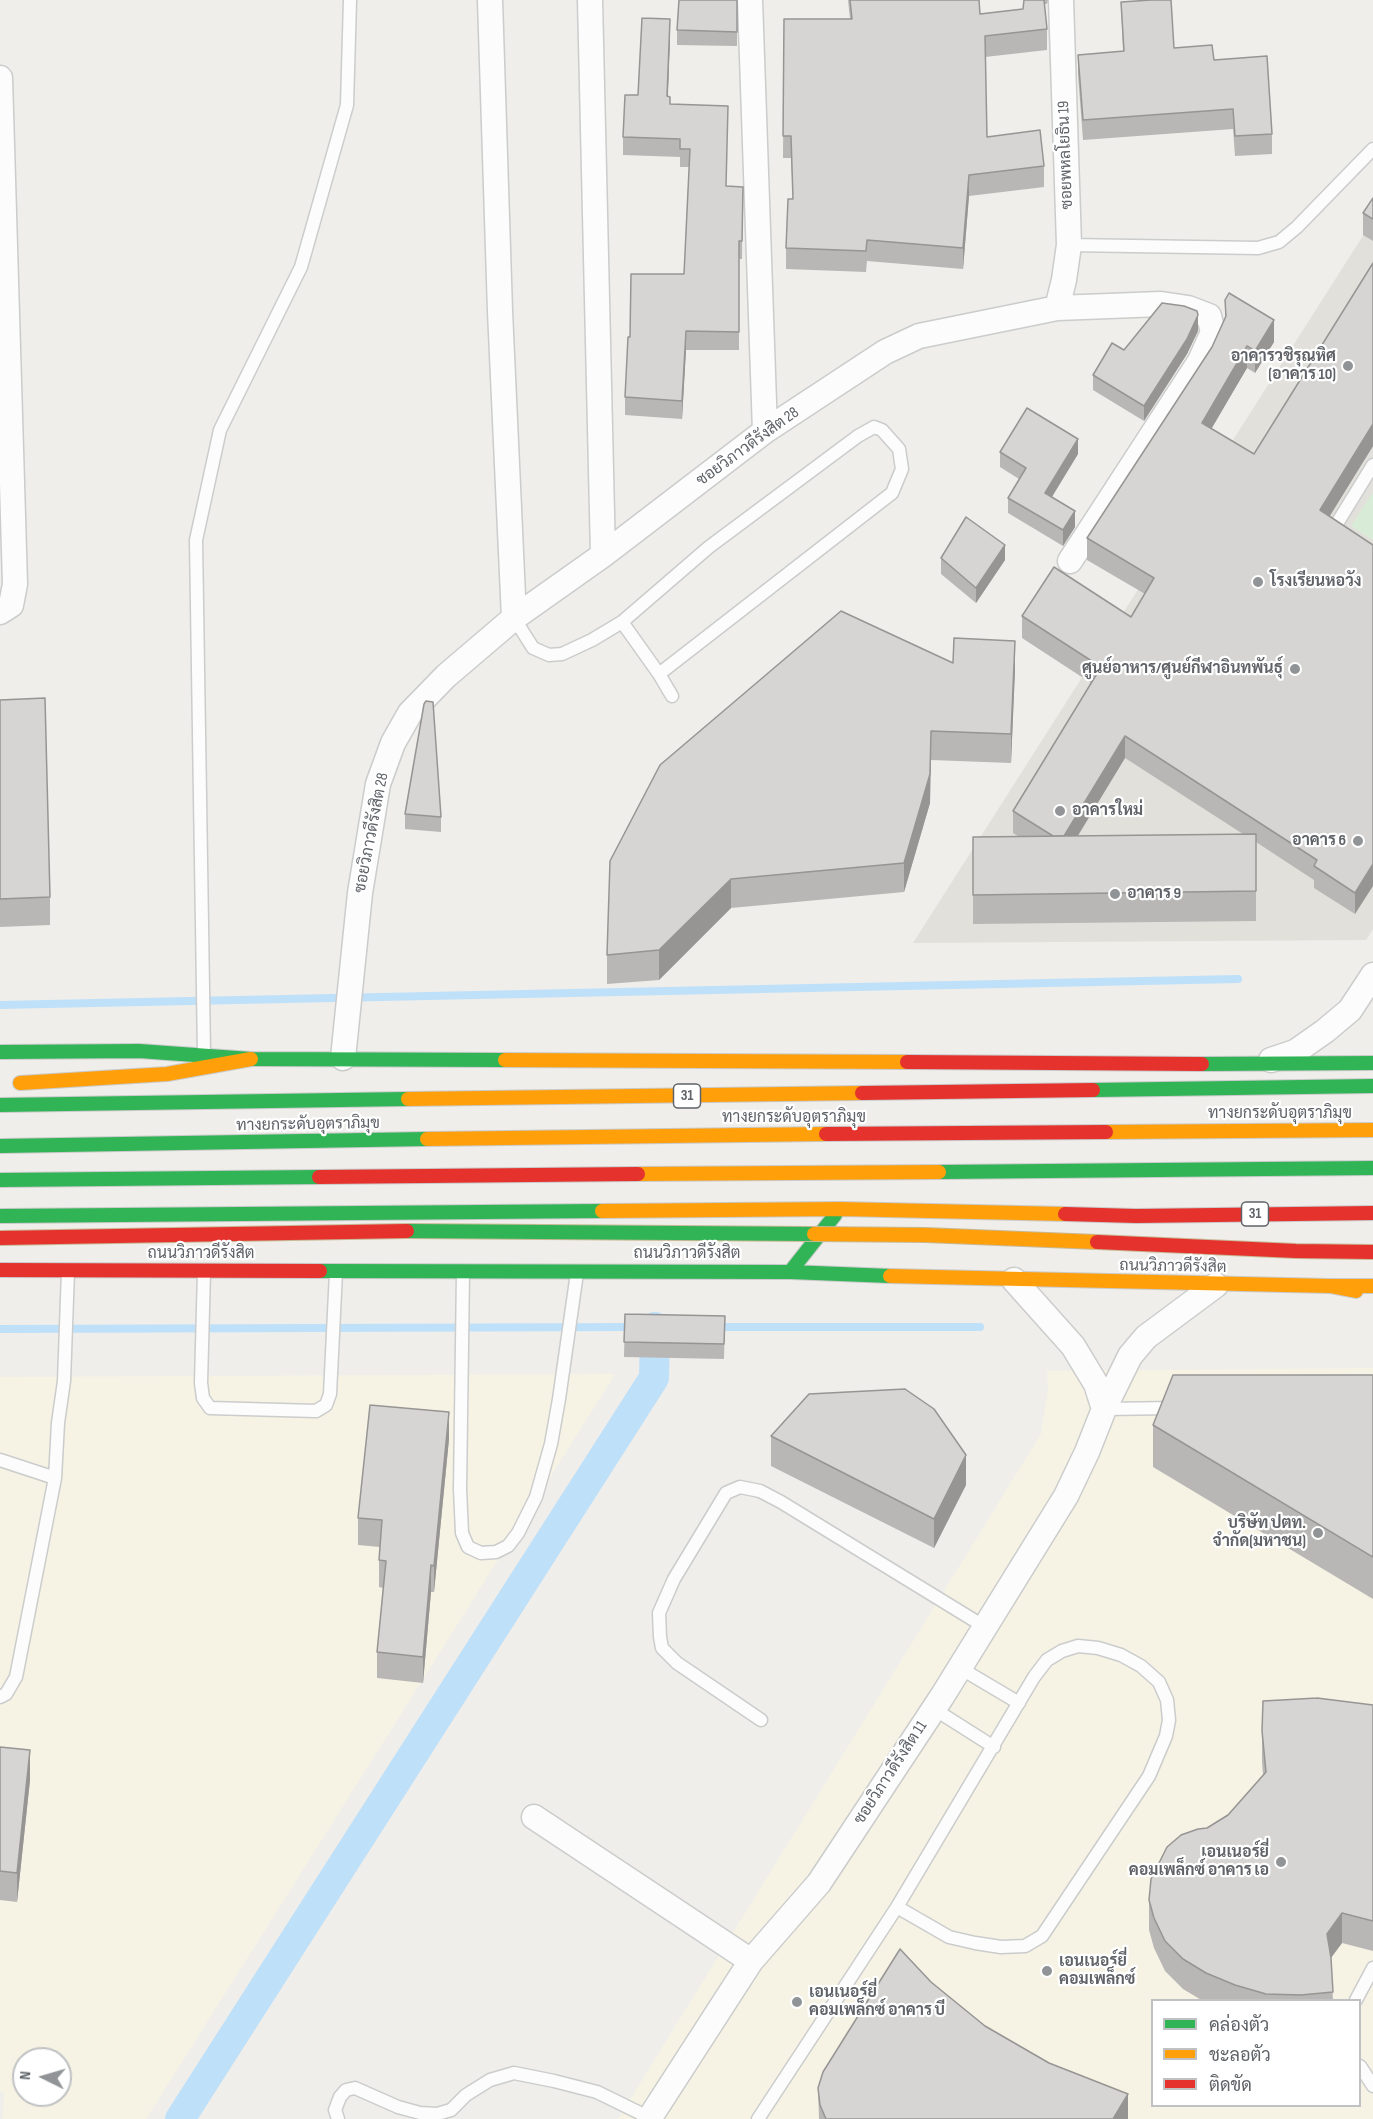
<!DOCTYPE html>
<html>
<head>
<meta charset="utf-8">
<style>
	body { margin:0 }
	#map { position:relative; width:1373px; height:2119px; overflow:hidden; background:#efeeea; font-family:"Sofia Sans Condensed",Sarabun,sans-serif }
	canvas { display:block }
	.legend { position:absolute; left:1151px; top:1999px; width:210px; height:108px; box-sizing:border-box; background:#fff; border:2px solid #bfc1c3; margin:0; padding:8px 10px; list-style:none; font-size:18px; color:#5f6368 }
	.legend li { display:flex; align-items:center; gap:12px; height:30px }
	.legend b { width:30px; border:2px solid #bfc1c3 }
	.north { position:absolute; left:12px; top:2047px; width:60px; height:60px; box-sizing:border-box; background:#fff; border:2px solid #bfc1c3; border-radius:50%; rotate:275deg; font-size:16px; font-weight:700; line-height:24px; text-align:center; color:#5f6368 }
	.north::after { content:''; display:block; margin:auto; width:21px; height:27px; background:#919496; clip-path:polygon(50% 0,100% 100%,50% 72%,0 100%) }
</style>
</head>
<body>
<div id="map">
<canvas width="1373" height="2119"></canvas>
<ul class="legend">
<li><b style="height:8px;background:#30b455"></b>คล่องตัว</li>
<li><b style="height:8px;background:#ff9f0a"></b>ชะลอตัว</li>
<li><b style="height:8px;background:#e5322d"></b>ติดขัด</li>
</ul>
<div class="north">N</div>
</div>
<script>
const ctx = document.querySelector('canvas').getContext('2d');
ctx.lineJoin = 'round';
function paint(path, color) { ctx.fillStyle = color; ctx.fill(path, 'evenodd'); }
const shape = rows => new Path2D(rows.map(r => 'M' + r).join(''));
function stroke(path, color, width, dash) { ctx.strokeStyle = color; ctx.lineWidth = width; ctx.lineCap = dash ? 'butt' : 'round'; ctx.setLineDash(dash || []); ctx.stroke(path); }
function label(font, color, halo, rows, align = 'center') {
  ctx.font = font + ' "Sofia Sans Condensed",Sarabun,sans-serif'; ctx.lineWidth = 4.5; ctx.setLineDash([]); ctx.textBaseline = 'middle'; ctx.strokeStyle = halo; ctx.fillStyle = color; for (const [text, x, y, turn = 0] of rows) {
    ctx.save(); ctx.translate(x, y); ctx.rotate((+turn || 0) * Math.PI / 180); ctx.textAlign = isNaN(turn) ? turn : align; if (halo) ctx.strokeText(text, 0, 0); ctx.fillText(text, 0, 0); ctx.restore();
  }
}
paint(shape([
	[1373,1368,1373,2119,618,2119,1041,1434,1048,1390,1047,1371],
	[1152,2000,1360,2000,1360,2106,1152,2106],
	[615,1374,146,2119,3,2119,4,2093,0,2092,0,1377],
	[24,2059,60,2059,60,2095,24,2095]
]), '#f7f3e4');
paint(shape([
	[1373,220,1373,929,1366,940,913,943]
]), '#e2e0da');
paint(shape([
	[1373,492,1373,540,1351,526]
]), '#d8ebd6');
stroke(shape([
	[0,1005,1238,979],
	[714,1327,980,1327],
	[0,1329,636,1327]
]), '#bfe0f9', 8);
stroke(shape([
	[180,2119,654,1378,655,1327]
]), '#bfe0f9', 30);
const lane = shape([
	[1069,245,1258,248,1279,242,1297,227,1373,149],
	[1333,530,1373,465],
	[514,618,533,648,549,655,562,654,592,640,622,622,709,547,858,436,874,427,882,430,899,449,902,469,892,493,659,674],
	[622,622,659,674,672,696],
	[204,1054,196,540,220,430,301,267,347,105,350,0],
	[204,1271,201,1383,203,1398,210,1408,316,1411,326,1405,330,1394,336,1272],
	[463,1272,460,1489,462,1533,468,1547,481,1553,496,1552,508,1546,518,1533,536,1497,551,1444,559,1399,577,1273],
	[1104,1409,1175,1408],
	[0,1460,55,1478],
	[960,1668,1019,1703],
	[0,1697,6,1694,16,1677,55,1478,58,1423,64,1381,68,1271],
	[934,1709,994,1747],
	[761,1720,677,1663,662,1648,660,1637,659,1613,674,1579,726,1493,740,1487,760,1491,781,1502,985,1627],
	[1356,2000,1373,1968],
	[1360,2066,1373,2086],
	[338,2119,335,2110,340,2097,346,2090,355,2088,398,2107,420,2113,437,2114,451,2110,466,2095,490,2080,514,2073,554,2081,597,2092,650,2118],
	[758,2119,897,1907,1034,1677,1047,1660,1062,1651,1078,1646,1098,1648,1121,1655,1141,1666,1159,1682,1167,1700,1169,1720,1166,1736,1149,1776,1042,1936,1025,1946,1001,1947,975,1943,949,1937,897,1907]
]);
const street = shape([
	[490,0,500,311,514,618],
	[590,0,603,555],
	[750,0,765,431],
	[0,78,15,584,11,605,0,612],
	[1057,308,1064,280,1069,245,1061,0],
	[343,1058,360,893,378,784,393,743,410,713,446,676,514,618,603,555,765,431,885,352,919,336,1057,308,1161,304,1188,308,1209,316,1213,332,1200,361,1070,561],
	[1271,1060,1295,1052,1325,1031,1350,1010,1373,975],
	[1014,1280,1073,1346,1096,1384,1104,1409],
	[534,1817,751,1961],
	[649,2119,751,1961,819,1883,943,1695,1066,1496,1087,1452,1104,1409,1130,1356,1146,1337,1216,1285]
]);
const fast = shape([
	[0,1052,139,1051,251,1059,505,1060],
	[1202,1064,1373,1063],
	[1093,1090,1373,1086],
	[0,1105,408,1099],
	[0,1146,427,1139],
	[939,1172,1373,1168],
	[0,1180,319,1177],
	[0,1216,602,1211],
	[320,1271,790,1272,890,1276],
	[790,1272,835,1215]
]);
const slow = shape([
	[505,1060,907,1062],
	[20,1083,167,1074,251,1059],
	[408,1099,862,1093],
	[1106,1132,1373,1130],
	[427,1139,826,1134],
	[638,1174,939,1172],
	[602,1211,840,1209,1065,1214],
	[890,1276,1330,1286,1356,1291],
	[1330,1286,1373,1286]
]);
const jam = shape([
	[907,1062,1202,1064],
	[862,1093,1093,1090],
	[826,1134,1106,1132],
	[319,1177,638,1174],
	[1065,1214,1136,1216,1373,1213],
	[0,1270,320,1271]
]);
stroke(lane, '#cbcccc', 15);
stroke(street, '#cbcccc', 27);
stroke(fast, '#cacacb', 16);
stroke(slow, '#cacacb', 16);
stroke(jam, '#cacacb', 16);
stroke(lane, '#fdfcfc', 12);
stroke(street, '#fdfcfc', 24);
stroke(fast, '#30b455', 14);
stroke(slow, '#ff9f0a', 14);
stroke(jam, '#e5322d', 14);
const fastBridge = shape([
	[407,1231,814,1234]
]);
const slowBridge = shape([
	[814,1234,925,1235,1097,1242]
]);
const jamBridge = shape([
	[0,1238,407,1231],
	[1097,1242,1296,1251,1373,1252]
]);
stroke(fastBridge, '#c8b996', 16, []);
stroke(slowBridge, '#c8b996', 16, []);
stroke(jamBridge, '#c8b996', 16, []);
stroke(fastBridge, '#30b455', 14);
stroke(slowBridge, '#ff9f0a', 14);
stroke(jamBridge, '#e5322d', 14);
paint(shape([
	[737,0,737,46,677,45,677,30],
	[848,0,979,0,980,14,1023,9,1024,0,1048,0,1047,4,1044,4,1047,29,1047,50,985,57,987,137,1044,166,1044,187,969,196,963,269,867,261,866,272,786,269,786,248,793,199,791,158,783,158,784,19,850,19],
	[1121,2,1174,48,1214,60,1272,134,1272,154,1235,156,1233,129,1083,140,1078,75,1078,55,1123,51],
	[670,37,668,96,670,104,726,186,743,187,742,259,739,259,739,350,686,350,682,419,625,415,625,397,630,337,684,274,689,167,680,167,680,157,623,155,623,137,638,95],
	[1373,198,1373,241,1363,235,1363,213],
	[1225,300,1274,342,1255,373,1247,368,1211,428,1254,454,1373,446,1329,516,1373,545,1355,914,1314,888,1314,880,1256,842,1256,921,973,924,973,837,1018,836,1013,833,1013,811,1091,683,1022,638,1022,616,1131,617,1145,594,1087,560,1087,538,1212,347,1225,318],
	[1125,758,1243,834,1078,836],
	[1198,331,1187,354,1144,421,1093,390,1093,375],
	[1000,452,1078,454,1052,497,1075,527,1063,546,1008,513,1008,498,1019,479,1000,467],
	[941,558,1005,560,976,603,941,574],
	[953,663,1015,670,1011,763,931,760,930,803,904,892,731,908,659,980,607,984,607,955],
	[0,700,50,897,50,925,0,927],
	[405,814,441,817,441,832,405,829],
	[625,1314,725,1316,724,1359,624,1357],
	[1373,1375,1373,1599,1153,1467,1153,1425],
	[771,1436,966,1485,934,1548,771,1466],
	[449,1439,434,1592,431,1592,423,1683,377,1678,377,1652,383,1588,379,1587,379,1560,380,1547,358,1545,358,1518],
	[1373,1705,1373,1951,1342,1943,1331,1958,1333,2001,1203,2001,1183,1989,1165,1971,1154,1948,1149,1930,1149,1900,1207,1828,1228,1815,1263,1775,1262,1761,1262,1731],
	[0,1747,30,1780,17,1902,0,1900],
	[931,1982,985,2026,1128,2119,819,2119,818,2088]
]), '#b8b7b5');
paint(shape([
	[670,19,670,37,667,114,667,96],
	[969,175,969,196,963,269,963,248],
	[1198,315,1198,331,1187,354,1144,421,1144,406],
	[1274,320,1274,342,1255,373,1255,351],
	[686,331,686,350,682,419,682,401],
	[1247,346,1247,368,1202,445,1202,423],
	[1373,424,1373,446,1320,532,1320,510],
	[1078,439,1078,454,1045,508,1045,493],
	[1075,511,1075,527,1063,546,1063,530],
	[1005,545,1005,560,976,603,976,588],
	[1015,641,1015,670,1011,763,1011,734],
	[931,731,930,803,904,892,904,863],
	[1125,736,1125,758,1061,863,1061,841],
	[1373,864,1373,886,1355,914,1355,893],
	[731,879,731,908,659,980,659,950],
	[449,1412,449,1439,434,1592,434,1566],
	[966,1455,966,1485,934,1548,934,1519],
	[431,1565,431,1592,423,1683,423,1657],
	[30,1750,30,1780,17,1902,17,1873],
	[1342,1913,1342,1943,1327,1963,1327,1934],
	[1128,2094,1128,2119,1113,2119]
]), '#969594');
const building = shape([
	[679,0,737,0,737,32,677,30,679,0],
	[850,0,979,0,980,14,1023,9,1024,0,1044,0,1047,29,985,36,987,137,1040,130,1044,166,969,175,963,248,867,240,866,251,786,248,788,199,793,199,791,136,783,136,784,19,852,19,850,0],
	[1151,0,1171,0,1174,48,1212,45,1214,60,1267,56,1272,134,1235,136,1233,109,1083,120,1078,55,1124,51,1121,2,1151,0],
	[642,18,670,19,667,96,670,97,670,104,728,106,726,186,743,187,742,241,739,241,739,332,686,331,682,401,625,397,628,337,630,337,631,274,684,274,690,149,680,149,680,139,623,137,625,95,638,95,642,18],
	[1373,198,1373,219,1363,213,1373,198],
	[1373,263,1373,424,1320,510,1373,545,1373,864,1355,893,1314,866,1317,860,1125,736,1064,836,1053,836,1013,811,1101,667,1022,616,1054,567,1131,617,1154,578,1087,538,1212,347,1226,316,1225,300,1229,293,1274,320,1255,351,1247,346,1202,423,1254,454,1373,263],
	[1162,303,1184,306,1197,311,1198,315,1187,339,1144,406,1093,375,1112,343,1124,350,1162,303],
	[1027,408,1078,439,1045,493,1075,511,1063,530,1008,498,1026,468,1000,452,1027,408],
	[966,517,1005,545,976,588,941,558,966,517],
	[841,611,953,663,954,638,1015,641,1011,734,931,731,930,774,904,863,731,879,659,950,607,955,610,861,660,765,841,611],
	[45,698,50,897,0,899,0,700,45,698],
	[426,701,433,702,441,817,405,814,424,704,426,701],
	[1256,834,1256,891,973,895,973,837,1256,834],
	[625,1314,725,1316,724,1344,624,1342,625,1314],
	[1173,1375,1373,1375,1373,1557,1153,1425,1173,1375],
	[905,1389,934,1409,966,1455,934,1519,771,1436,809,1394,905,1389],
	[370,1405,449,1412,434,1566,431,1565,423,1657,377,1652,386,1561,379,1560,382,1520,358,1518,370,1405],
	[1317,1698,1373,1705,1373,1921,1342,1913,1327,1934,1331,1958,1333,1992,1301,1995,1266,1994,1235,1985,1206,1973,1183,1959,1165,1941,1154,1918,1149,1900,1151,1879,1167,1847,1181,1835,1198,1829,1207,1828,1228,1815,1266,1772,1262,1731,1263,1701,1317,1698],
	[0,1747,30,1750,17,1873,0,1871,0,1747],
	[900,1949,931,1982,985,2026,1049,2063,1128,2094,1113,2119,826,2119,820,2105,818,2088,823,2072,900,1949]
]);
paint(building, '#d6d5d3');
stroke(building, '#969594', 1.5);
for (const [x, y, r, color] of [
	[1348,366,6,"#919496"],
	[1258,582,6,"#919496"],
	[1295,669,6,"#919496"],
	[1060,811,6,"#919496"],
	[1358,841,6,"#919496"],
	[1115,894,6,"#919496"],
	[1318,1533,6,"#919496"],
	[1281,1862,6,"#919496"],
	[1047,1971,6,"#919496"],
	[797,2002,6,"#919496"]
]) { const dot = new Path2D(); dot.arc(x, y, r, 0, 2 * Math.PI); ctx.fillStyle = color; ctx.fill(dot); stroke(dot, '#fff', 2); }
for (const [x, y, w] of [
	[687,1096,27],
	[1255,1214,27]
]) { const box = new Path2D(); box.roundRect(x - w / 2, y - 12, w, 24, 4.5); ctx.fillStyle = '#fff'; ctx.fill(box); stroke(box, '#5f6368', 1.5); }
label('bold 15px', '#5f6368', null, [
	["31",687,1096],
	["31",1255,1214]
]);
label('16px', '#5f6368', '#fff', [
	["ซอยพหลโยธิน 19",1066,155,-92],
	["ซอยวิภาวดีรังสิต 28",748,447,-36],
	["ซอยวิภาวดีรังสิต 28",372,833,-79],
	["ทางยกระดับอุตราภิมุข",1280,1114],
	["ทางยกระดับอุตราภิมุข",794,1118],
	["ทางยกระดับอุตราภิมุข",308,1125,-1],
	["ถนนวิภาวดีรังสิต",201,1254],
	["ถนนวิภาวดีรังสิต",687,1254],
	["ถนนวิภาวดีรังสิต",1173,1267,1],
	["ซอยวิภาวดีรังสิต 11",891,1773,-57]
]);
label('bold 16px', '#5f6368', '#fff', [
	["อาคารวชิรุณหิศ",1336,357],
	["(อาคาร 10)",1336,375],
	["โรงเรียนหอวัง",1270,582,"left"],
	["ศูนย์อาหาร/ศูนย์กีฬาอินทพันธุ์",1283,669],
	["อาคารใหม่",1072,811,"left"],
	["อาคาร 6",1346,841],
	["อาคาร 9",1127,894,"left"],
	["บริษัท ปตท.",1306,1524],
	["จำกัด(มหาชน)",1306,1542],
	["เอนเนอร์ยี่",1269,1853],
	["คอมเพล็กซ์ อาคาร เอ",1269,1871],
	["เอนเนอร์ยี่",1059,1962,"left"],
	["คอมเพล็กซ์",1059,1980,"left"],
	["เอนเนอร์ยี่",809,1993,"left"],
	["คอมเพล็กซ์ อาคาร บี",809,2011,"left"]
], 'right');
</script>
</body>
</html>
